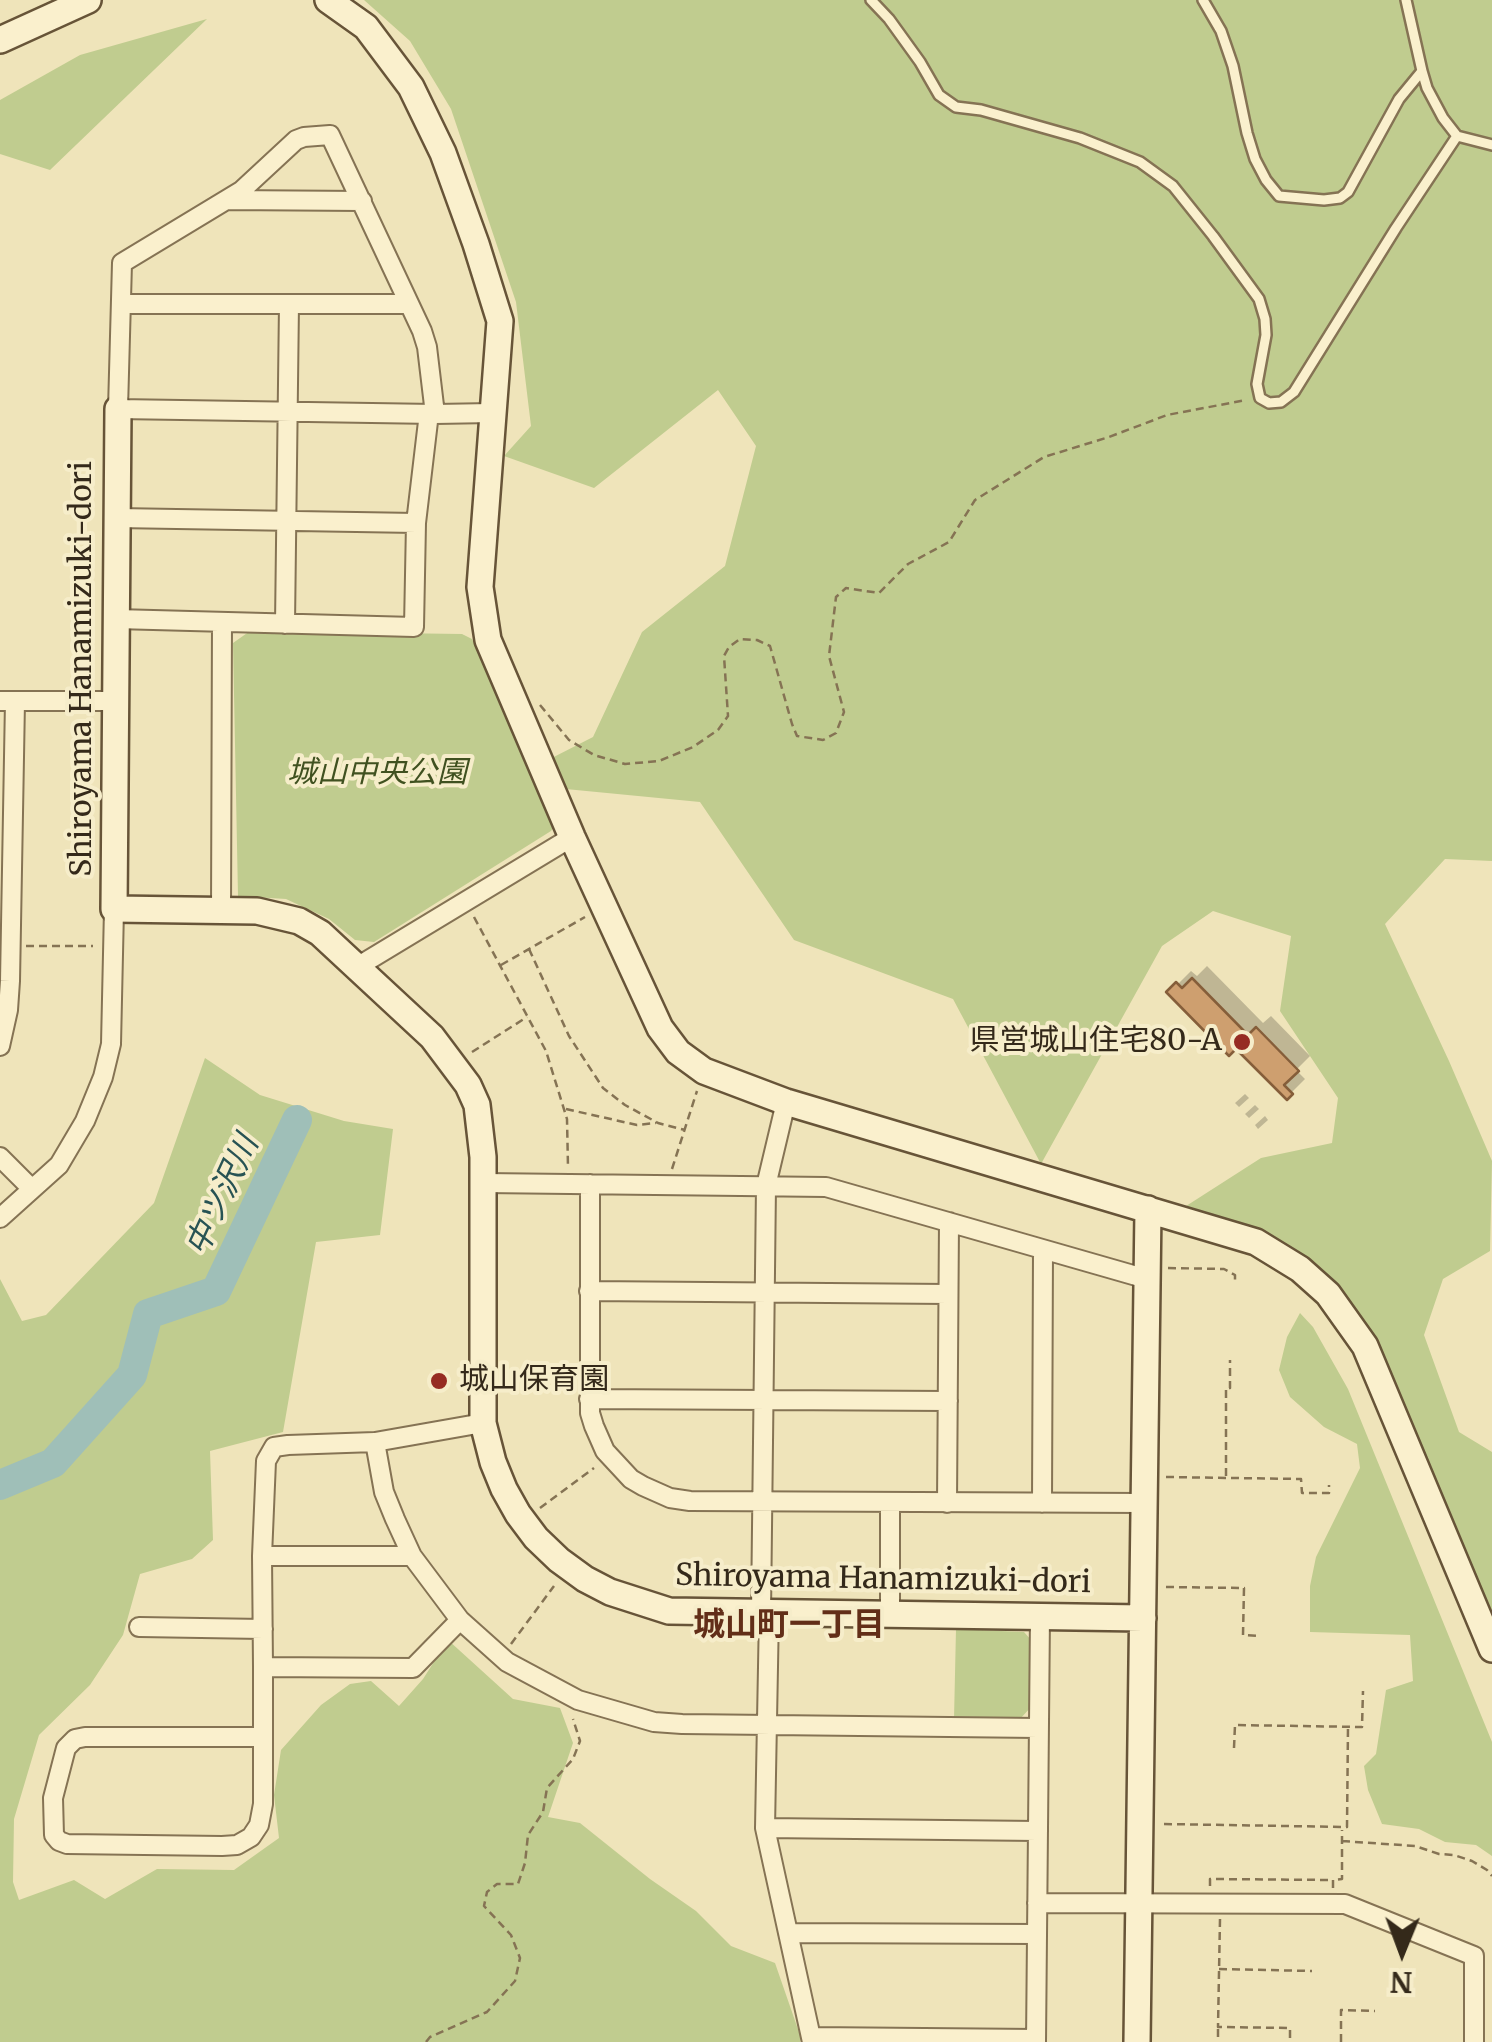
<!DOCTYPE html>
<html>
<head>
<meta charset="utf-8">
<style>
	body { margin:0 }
	#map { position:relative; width:1492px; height:2042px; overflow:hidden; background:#efe4ba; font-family:Merriweather,serif }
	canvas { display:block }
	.north { position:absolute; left:1352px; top:1902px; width:100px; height:100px; -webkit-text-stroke:8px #f6edca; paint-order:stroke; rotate:181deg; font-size:28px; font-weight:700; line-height:40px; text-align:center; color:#34291a }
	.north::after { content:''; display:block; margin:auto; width:35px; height:45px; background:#34291a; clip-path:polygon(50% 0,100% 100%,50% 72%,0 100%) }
</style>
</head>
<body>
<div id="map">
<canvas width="1492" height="2042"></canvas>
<div class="north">N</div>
</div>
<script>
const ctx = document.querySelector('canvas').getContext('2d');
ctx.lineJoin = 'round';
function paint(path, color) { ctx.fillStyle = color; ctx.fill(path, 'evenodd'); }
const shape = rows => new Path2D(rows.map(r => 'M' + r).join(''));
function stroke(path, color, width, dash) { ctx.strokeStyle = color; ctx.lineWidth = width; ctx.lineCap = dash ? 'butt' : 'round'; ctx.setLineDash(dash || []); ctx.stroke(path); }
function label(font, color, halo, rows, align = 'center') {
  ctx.font = font + ' Merriweather,"Noto Sans JP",serif'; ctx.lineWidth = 8; ctx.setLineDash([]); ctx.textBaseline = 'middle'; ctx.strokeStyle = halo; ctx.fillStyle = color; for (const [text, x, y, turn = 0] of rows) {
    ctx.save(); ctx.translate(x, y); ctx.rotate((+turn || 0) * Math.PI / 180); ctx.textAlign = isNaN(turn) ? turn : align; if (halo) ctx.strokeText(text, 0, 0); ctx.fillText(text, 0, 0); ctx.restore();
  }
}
paint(shape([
	[364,0,1492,0,1492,861,1445,859,1385,924,1449,1061,1492,1161,1490,1251,1443,1279,1424,1335,1459,1432,1492,1452,1492,1651,1342,1298,1183,1208,1261,1158,1332,1143,1338,1098,1280,1011,1291,936,1213,911,1162,946,1041,1164,953,999,794,940,700,802,545,787,540,764,593,737,642,632,725,566,756,446,718,390,594,488,504,456,531,426,516,302,451,109,410,41],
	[207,19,50,170,0,154,0,100,80,55],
	[250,631,462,634,472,639,556,823,551,831,374,942,355,940,329,919,286,899,238,896,233,643],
	[205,1058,260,1095,344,1121,393,1129,380,1235,316,1242,283,1432,210,1451,213,1540,192,1559,140,1574,123,1635,90,1685,39,1735,14,1819,13,1882,19,1900,74,1880,105,1899,157,1869,234,1870,279,1838,274,1795,281,1750,321,1705,350,1684,371,1681,399,1706,423,1679,448,1640,513,1699,560,1708,573,1743,548,1817,580,1823,650,1879,696,1911,731,1946,775,1963,801,2038,800,2042,0,2042,0,1279,22,1321,46,1315,154,1203],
	[1300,1313,1313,1327,1348,1389,1492,1742,1492,1856,1476,1845,1445,1842,1419,1829,1382,1824,1368,1790,1364,1766,1376,1754,1386,1690,1413,1681,1410,1635,1310,1632,1310,1586,1316,1557,1360,1468,1357,1444,1324,1427,1290,1397,1279,1370,1287,1337],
	[956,1629,1024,1632,1032,1641,1031,1707,1020,1719,954,1719]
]), '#c0cc8f');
paint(shape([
	[1207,966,1263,1023,1271,1016,1310,1056,1296,1070,1305,1079,1287,1097,1236,1046,1170,992,1191,971,1197,976],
	[1245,1094,1249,1098,1239,1107,1235,1103],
	[1255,1105,1259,1109,1249,1118,1245,1114],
	[1265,1116,1268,1120,1258,1129,1255,1125]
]), '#0003');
stroke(shape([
	[0,1485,53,1463,132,1375,148,1314,216,1291,297,1120]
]), '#9fbfb8', 30);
const building = shape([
	[1192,978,1248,1035,1256,1027,1299,1071,1284,1085,1293,1094,1287,1100,1236,1049,1229,1056,1166,992,1176,982,1182,988,1192,978]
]);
paint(building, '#ce9f6f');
stroke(building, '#855e3a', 2.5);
const lane = shape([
	[871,0,889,19,920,62,939,95,956,107,981,110,1080,138,1140,162,1173,186,1213,236,1259,299,1265,319,1266,335,1257,384,1260,398,1269,403,1281,402,1294,392,1396,228,1457,136],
	[1203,0,1221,31,1233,66,1247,133,1255,159,1266,180,1279,196,1324,200,1340,198,1348,192,1399,99,1422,71],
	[1406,0,1422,71,1427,88,1443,118,1457,136,1492,145]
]);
const street = shape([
	[227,200,362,201],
	[121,304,409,304],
	[435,414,427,347,422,331,330,135,304,137,296,140,241,191,122,263,118,409,435,414,492,413],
	[117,518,416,523],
	[116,619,414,627,416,523,429,413],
	[285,624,289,304],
	[0,701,116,701],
	[221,911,222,622],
	[357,967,572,837],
	[0,1046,8,1010,10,981,15,701],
	[0,1157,32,1189],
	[484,1183,826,1187,1147,1279],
	[590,1184,590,1413,594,1426,605,1451,631,1479,643,1486,670,1498,690,1501,1144,1503],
	[0,1218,59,1165,85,1121,103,1077,111,1044,114,909],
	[589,1291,948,1294],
	[589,1399,948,1401],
	[375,1442,384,1492,395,1519,412,1556,460,1620,507,1662,578,1700,654,1722,682,1724,1038,1728],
	[947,1503,949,1222],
	[1042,1503,1043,1250],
	[262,1556,412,1556],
	[761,1613,766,1186,786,1102],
	[769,1613,765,1828,812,2042],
	[890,1615,890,1502],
	[139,1627,263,1629],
	[263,1667,413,1668,460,1620],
	[263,1737,85,1737,75,1739,66,1748,53,1798,54,1835,59,1841,67,1844,222,1846,237,1845,251,1837,259,1825,263,1804,263,1667,262,1556,266,1461,274,1447,288,1445,375,1442,483,1423],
	[765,1828,1037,1831],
	[1037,1903,1345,1904,1474,1956,1474,2042],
	[788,1933,1037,1934],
	[811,2037,1036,2039],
	[1036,2042,1040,1616]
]);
const secondary = shape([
	[328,0,366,27,411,87,443,153,476,244,500,321,480,587,488,640,572,837,660,1028,678,1052,704,1071,786,1102,1256,1242,1300,1269,1328,1294,1365,1346,1492,1649],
	[0,40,88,0],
	[118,409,114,909,257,911,299,921,320,933,432,1037,468,1085,477,1105,483,1157,483,1423,493,1462,504,1489,518,1514,536,1538,559,1560,585,1579,610,1592,669,1611,1143,1618],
	[1137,2042,1148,1209]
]);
stroke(lane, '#857354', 14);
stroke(street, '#857354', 22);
stroke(secondary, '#675438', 30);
stroke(shape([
	[540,705,569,740,594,755,625,764,659,761,693,747,718,730,728,716,724,656,729,647,740,639,757,640,770,646,792,724,797,736,823,740,836,733,844,712,829,656,836,597,846,588,879,593,908,564,949,542,975,500,1044,457,1109,437,1167,415,1246,400],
	[474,917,546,1051,567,1119,568,1167],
	[26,946,93,946],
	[529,949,569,1036,603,1088,625,1105,658,1123,685,1130],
	[501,965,585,917],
	[472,1052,527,1017],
	[566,1109,637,1125,656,1123],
	[672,1169,697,1091],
	[1168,1268,1224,1269,1235,1275,1235,1280],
	[1226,1476,1226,1388,1230,1388,1230,1360],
	[1166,1477,1301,1479,1302,1493,1329,1493,1329,1485],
	[540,1508,594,1468],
	[1166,1587,1244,1588,1243,1635,1260,1636],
	[511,1644,554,1586],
	[1234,1748,1235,1725,1362,1727,1363,1691],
	[1164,1824,1347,1827,1348,1726],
	[1342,1841,1415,1846,1439,1854,1454,1855,1472,1861,1487,1870,1492,1876],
	[1210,1886,1210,1879,1333,1880],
	[1333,1888,1333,1880,1342,1879,1342,1830],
	[1220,1919,1218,2027,1290,2028,1290,2042],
	[1219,1969,1312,1971],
	[1218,2029,1218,2042],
	[426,2042,430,2037,487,2012,515,1981,520,1958,511,1935,484,1906,487,1892,497,1884,518,1884,525,1863,528,1835,543,1812,547,1788,573,1759,580,1741,573,1719],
	[1341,2042,1341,2010,1375,2011]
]), '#857354', 2.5, [8, 5]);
stroke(lane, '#faf0cd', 9);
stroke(street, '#faf0cd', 18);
stroke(secondary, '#faf0cd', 25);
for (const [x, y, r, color] of [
	[1242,1042,10,"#962c23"],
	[439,1381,10,"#962c23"]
]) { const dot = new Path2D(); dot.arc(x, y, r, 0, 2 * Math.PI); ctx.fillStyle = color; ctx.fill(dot); stroke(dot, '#f6edca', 4); }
label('30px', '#34291a', '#f6edca', [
	["Shiroyama Hanamizuki-dori",83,669,-90],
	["Shiroyama Hanamizuki-dori",883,1580,1]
]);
label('italic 30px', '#405120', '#f6edca', [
	["城山中央公園",377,774]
]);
label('30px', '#34291a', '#f6edca', [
	["県営城山住宅80-A",1222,1042],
	["城山保育園",459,1381,"left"]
], 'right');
label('italic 32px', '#285354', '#f6edca', [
	["中ツ沢川",223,1196,-65]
]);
label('bold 32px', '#622e18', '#f6edca', [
	["城山町一丁目",789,1626]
]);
</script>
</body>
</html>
